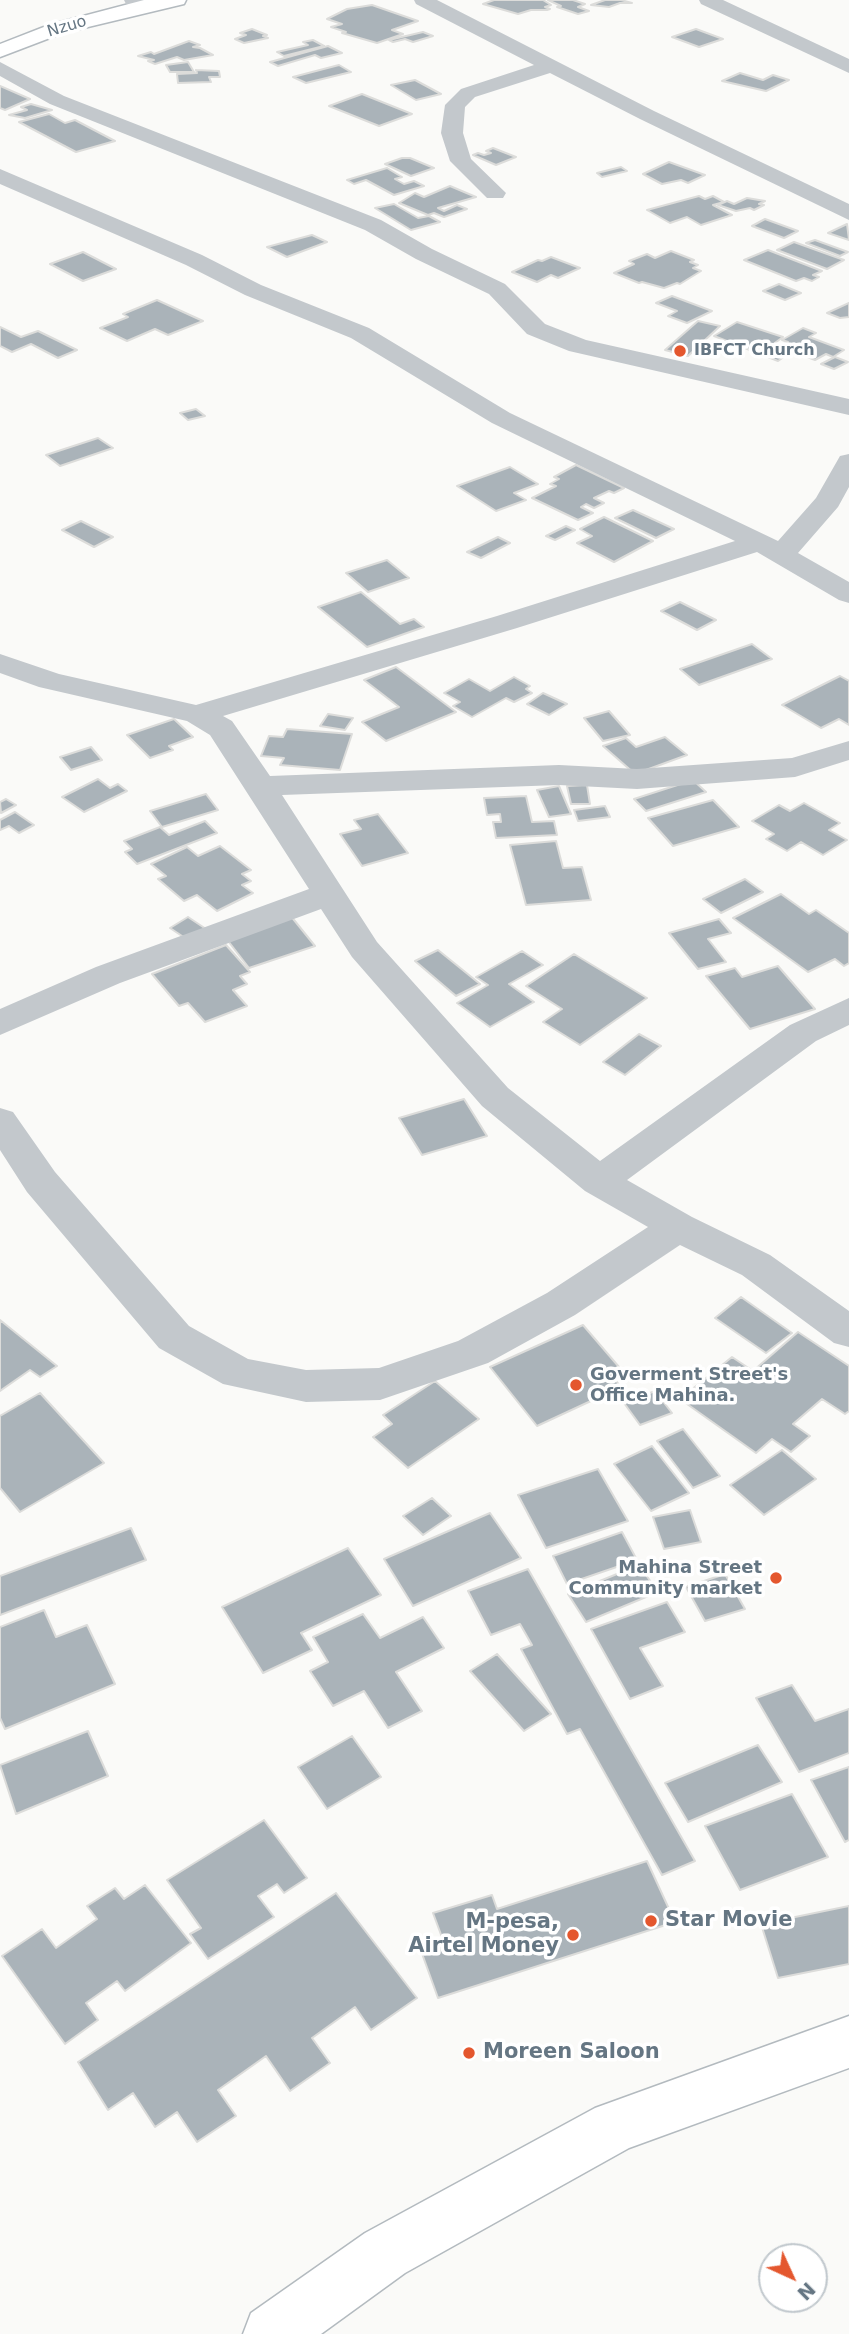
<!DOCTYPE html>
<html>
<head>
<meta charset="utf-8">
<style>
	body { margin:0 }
	#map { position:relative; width:849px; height:2334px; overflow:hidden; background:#fafaf8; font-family:"DejaVu Sans",sans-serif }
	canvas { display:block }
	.north { position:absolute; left:758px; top:2243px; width:70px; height:70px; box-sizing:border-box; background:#fff; border:2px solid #c1c8cd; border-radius:50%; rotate:135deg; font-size:19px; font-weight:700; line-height:28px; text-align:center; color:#657683 }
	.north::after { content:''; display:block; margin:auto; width:24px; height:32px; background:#e4572e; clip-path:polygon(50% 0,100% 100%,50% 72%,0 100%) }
</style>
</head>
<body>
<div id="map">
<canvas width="849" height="2334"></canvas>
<div class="north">N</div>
</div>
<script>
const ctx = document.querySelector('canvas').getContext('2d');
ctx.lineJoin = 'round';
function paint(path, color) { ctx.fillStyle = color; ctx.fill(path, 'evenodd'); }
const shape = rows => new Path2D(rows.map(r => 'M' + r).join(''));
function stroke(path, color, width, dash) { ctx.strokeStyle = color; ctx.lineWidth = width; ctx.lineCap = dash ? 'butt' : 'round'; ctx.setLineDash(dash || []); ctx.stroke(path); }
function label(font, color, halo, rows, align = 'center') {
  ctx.font = font + ' "DejaVu Sans",sans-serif'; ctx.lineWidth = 7; ctx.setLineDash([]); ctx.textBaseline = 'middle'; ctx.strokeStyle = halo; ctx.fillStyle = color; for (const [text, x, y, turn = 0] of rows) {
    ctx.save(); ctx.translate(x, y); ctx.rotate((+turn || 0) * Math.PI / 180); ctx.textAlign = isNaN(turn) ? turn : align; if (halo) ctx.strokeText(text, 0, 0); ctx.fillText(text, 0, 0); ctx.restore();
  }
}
const building = shape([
	[494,0,543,0,551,5,545,7,550,9,547,10,531,10,518,14,483,4,494,0],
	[548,0,573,0,585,4,578,7,589,11,578,14,557,7,561,6,548,0],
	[605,0,621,0,632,3,620,3,609,7,591,5,605,0],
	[372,5,418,21,392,30,403,34,377,43,342,33,346,32,331,27,342,24,327,19,347,9,372,5],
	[252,29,267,35,263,36,268,38,244,43,235,39,246,35,240,33,252,29],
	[696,29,723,39,699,47,672,37,696,29],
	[423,32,433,36,413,42,405,39,393,42,389,40,423,32],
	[313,40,324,46,284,56,277,52,308,45,303,42,313,40],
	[189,41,200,45,193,47,200,48,213,55,184,60,177,57,155,64,148,61,154,60,138,56,151,52,154,54,189,41],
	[328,46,342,53,321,58,315,55,278,66,270,62,328,46],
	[188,62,194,72,170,72,166,65,188,62],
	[339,65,351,72,306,83,293,77,339,65],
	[196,70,219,71,220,77,209,77,211,82,178,83,177,74,197,73,196,70],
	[740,73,763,80,773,75,789,80,766,91,722,81,740,73],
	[415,80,441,94,416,100,391,85,415,80],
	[0,86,30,99,5,110,0,108,0,86],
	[362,94,412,114,379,126,329,106,362,94],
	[31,104,52,110,25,118,9,115,27,110,21,107,31,104],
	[49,114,65,123,75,120,115,141,76,152,19,122,49,114],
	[493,148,516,157,496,165,473,155,478,153,484,155,491,153,486,151,493,148],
	[402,158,410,158,434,168,411,176,385,164,402,158],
	[669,162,705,175,688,183,681,180,662,184,643,174,669,162],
	[621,167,627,171,602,177,597,173,621,167],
	[387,168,402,177,395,179,404,184,414,181,424,186,394,195,366,180,354,184,347,180,387,168],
	[450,186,476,197,438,208,444,211,457,205,467,209,444,217,434,213,428,215,399,203,415,193,424,197,450,186],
	[699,196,705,199,713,196,724,202,713,205,732,215,701,225,687,217,670,223,647,210,699,196],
	[747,198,765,201,759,204,764,205,754,210,750,208,736,211,718,205,727,201,734,204,747,198],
	[394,204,418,218,429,216,440,222,411,230,375,208,394,204],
	[765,219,798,231,784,238,752,226,765,219],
	[847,224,849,240,828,233,847,224],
	[312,235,327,242,287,257,267,247,312,235],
	[815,240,848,252,840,256,806,243,815,240],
	[794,242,844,260,827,269,777,250,794,242],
	[768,250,822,271,813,275,819,277,812,281,804,278,796,281,744,260,768,250],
	[671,251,694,260,690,262,698,265,693,268,701,271,680,284,677,283,664,288,642,282,639,283,614,273,634,264,629,261,647,254,655,258,671,251],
	[83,252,116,269,83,281,50,264,83,252],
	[551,257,580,268,558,278,551,275,537,282,512,272,538,260,542,261,551,257],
	[779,284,801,293,785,300,763,291,779,284],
	[672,296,712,311,687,323,668,316,677,311,656,303,672,296],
	[157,300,203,321,168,335,155,329,127,341,100,328,128,317,123,314,157,300],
	[849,303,849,317,840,318,827,313,849,303],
	[698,321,720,326,688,356,665,350,698,321],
	[737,322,783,337,772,345,781,348,777,350,788,354,778,361,714,336,737,322],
	[0,327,21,337,38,331,77,350,58,358,31,344,12,352,0,346,0,327],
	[803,328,816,333,809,337,844,350,833,357,826,354,815,360,779,346,788,342,782,340,803,328],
	[835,357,848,362,834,369,821,364,835,357],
	[196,409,205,416,188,420,180,413,196,409],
	[98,438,113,448,60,466,46,455,98,438],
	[576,465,624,488,614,493,609,491,594,498,604,503,594,508,586,504,581,507,593,513,578,520,532,498,556,486,550,484,559,479,554,477,576,465],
	[510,467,538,484,514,493,526,500,496,511,457,486,510,467],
	[633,510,674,529,656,538,615,518,633,510],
	[604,517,653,541,614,562,577,543,592,536,580,529,604,517],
	[81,521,113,537,94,547,62,530,81,521],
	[566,526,575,530,555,540,546,536,566,526],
	[498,537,510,543,481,558,467,552,498,537],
	[387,560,409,578,368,592,346,573,387,560],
	[361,592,400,624,414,619,424,627,367,647,318,607,361,592],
	[680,602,716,620,697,630,661,611,680,602],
	[752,644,772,659,699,685,680,669,752,644],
	[396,667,456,712,386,741,362,722,399,707,364,680,396,667],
	[840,676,849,681,849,725,839,719,821,728,782,705,840,676],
	[514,677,530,686,526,689,532,693,514,702,506,698,472,717,453,706,460,702,444,693,469,679,490,691,514,677],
	[543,693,567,704,549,715,527,704,543,693],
	[609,711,630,735,603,741,584,718,609,711],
	[328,714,353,718,345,730,320,726,328,714],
	[174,719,193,737,169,746,173,750,150,758,127,735,174,719],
	[287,729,352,734,340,770,280,765,284,758,261,756,269,736,283,737,287,729],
	[665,737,687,755,635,774,603,746,626,738,636,747,665,737],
	[91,747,102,760,71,770,60,757,91,747],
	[98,779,110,788,118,784,127,791,84,812,62,797,98,779],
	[693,780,706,792,646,811,634,799,693,780],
	[587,785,590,804,571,804,567,786,587,785],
	[559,786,571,814,549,817,537,790,559,786],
	[206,794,218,810,162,827,150,811,206,794],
	[526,796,532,822,554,821,557,835,496,838,493,822,501,822,500,814,487,815,484,798,526,796],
	[6,799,16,805,1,813,0,802,6,799],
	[713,800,739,827,673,846,648,818,713,800],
	[804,803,840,823,829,830,847,840,823,855,801,842,787,851,766,839,774,834,752,821,779,805,790,811,804,803],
	[605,806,610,817,578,821,574,810,605,806],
	[15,812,34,825,19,833,9,826,0,830,0,820,15,812],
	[378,814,408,853,362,866,340,834,361,829,354,820,378,814],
	[205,821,217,833,137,864,125,852,132,849,124,841,160,827,169,835,205,821],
	[556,841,563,868,582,867,591,900,526,905,510,845,556,841],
	[220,846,251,870,242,874,251,881,242,885,253,893,217,911,197,895,184,901,158,879,166,876,151,864,187,847,198,856,220,846],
	[745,879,763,892,721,913,703,899,745,879],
	[781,894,809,914,816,910,849,933,849,963,844,966,835,959,808,972,733,918,781,894],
	[290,915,315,946,249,968,225,937,290,915],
	[188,917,206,929,188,940,170,928,188,917],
	[719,919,731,933,708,939,726,962,698,969,669,933,719,919],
	[226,945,250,972,240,976,247,984,233,990,247,1006,205,1022,188,1003,179,1006,152,974,226,945],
	[438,950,480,984,456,996,415,961,438,950],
	[522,951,543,965,509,984,534,1002,490,1027,457,1003,488,985,476,977,522,951],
	[574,954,647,998,580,1045,543,1022,562,1009,526,986,574,954],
	[778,966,815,1009,750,1029,706,976,735,968,742,977,778,966],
	[639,1034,661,1046,625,1075,603,1062,639,1034],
	[464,1099,487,1136,422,1155,399,1118,464,1099],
	[741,1297,792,1333,766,1353,715,1318,741,1297],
	[0,1320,57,1366,40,1377,30,1370,0,1391,0,1320],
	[583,1325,619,1367,609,1372,621,1387,537,1426,490,1367,583,1325],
	[798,1332,849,1366,849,1411,845,1414,822,1399,793,1424,810,1436,791,1452,772,1439,756,1453,680,1399,732,1357,753,1371,798,1332],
	[435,1381,479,1419,408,1468,373,1437,392,1424,383,1415,435,1381],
	[655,1391,672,1413,640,1425,624,1403,655,1391],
	[40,1393,104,1463,20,1512,0,1488,0,1416,40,1393],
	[683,1429,720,1476,693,1488,657,1441,683,1429],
	[652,1446,689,1493,651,1511,614,1464,652,1446],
	[782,1450,816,1479,764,1515,730,1485,782,1450],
	[598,1469,628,1521,546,1548,518,1495,598,1469],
	[432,1498,451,1516,423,1535,403,1516,432,1498],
	[690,1510,701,1542,664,1549,653,1517,690,1510],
	[490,1513,521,1558,413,1606,384,1559,490,1513],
	[131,1528,146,1560,0,1615,0,1576,131,1528],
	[622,1532,637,1560,567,1584,553,1556,622,1532],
	[348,1548,381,1595,301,1633,312,1650,263,1673,222,1607,348,1548],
	[639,1565,658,1592,586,1622,568,1594,639,1565],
	[528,1569,695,1861,662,1875,580,1729,567,1734,521,1649,532,1645,520,1624,491,1635,468,1591,528,1569],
	[725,1574,745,1609,705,1621,686,1587,725,1574],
	[667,1602,685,1632,640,1648,663,1686,630,1699,591,1629,667,1602],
	[44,1610,56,1637,87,1625,115,1684,5,1729,0,1718,0,1627,44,1610],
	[363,1614,380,1638,423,1617,444,1648,396,1672,422,1711,388,1728,364,1691,333,1706,310,1671,328,1662,313,1637,363,1614],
	[497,1654,551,1714,524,1731,470,1671,497,1654],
	[792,1685,815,1721,849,1709,849,1753,799,1772,756,1698,792,1685],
	[88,1731,108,1776,16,1814,0,1765,88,1731],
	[352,1736,381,1777,327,1809,298,1767,352,1736],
	[758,1745,782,1782,688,1822,665,1783,758,1745],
	[849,1767,849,1840,845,1842,811,1780,849,1767],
	[792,1794,828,1857,740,1890,705,1826,792,1794],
	[264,1820,307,1878,284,1893,277,1884,258,1896,274,1917,208,1959,190,1934,201,1928,167,1880,264,1820],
	[647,1861,675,1922,438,1998,420,1948,443,1940,433,1913,492,1895,497,1909,647,1861],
	[145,1885,191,1943,125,1991,117,1981,86,2003,98,2020,65,2044,2,1956,42,1929,56,1948,97,1919,87,1906,115,1888,124,1899,145,1885],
	[336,1893,417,1998,371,2030,355,2007,312,2038,330,2063,290,2091,266,2056,218,2090,236,2116,197,2142,177,2112,155,2127,133,2093,108,2110,78,2062,336,1893],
	[849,1906,849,1964,778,1978,761,1924,849,1906]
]);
paint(building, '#aab3b9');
stroke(building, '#dcdcda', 2);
const secondary = shape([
	[144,0,186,0,184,4,63,33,0,57,0,44,49,25,144,0],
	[849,2016,849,2068,629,2148,405,2273,321,2334,243,2334,251,2313,365,2233,595,2108,849,2016]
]);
stroke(secondary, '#b3babf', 3);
paint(shape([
	[124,0,151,0,156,5,147,11,126,4,124,0],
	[414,0,437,0,654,111,849,204,849,220,640,119,550,73,475,97,465,107,463,133,471,159,506,193,503,198,487,198,450,161,441,133,445,105,461,89,534,65,416,4,414,0],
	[699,0,723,0,849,59,849,73,701,4,699,0],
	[0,62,64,96,381,220,432,249,505,284,545,324,586,340,849,399,849,415,569,351,527,334,489,294,416,259,365,230,50,104,0,76,0,62],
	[0,169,202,255,261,285,369,328,510,413,778,541,816,498,840,456,849,454,849,487,838,507,798,553,849,582,849,603,839,600,757,552,517,628,223,716,232,721,270,776,559,765,637,769,792,758,849,741,849,760,795,777,637,789,559,785,282,795,377,942,508,1088,600,1161,790,1025,849,998,849,1025,816,1041,627,1180,692,1217,770,1255,849,1311,849,1347,834,1343,742,1275,680,1245,575,1315,488,1363,380,1400,306,1402,223,1384,159,1348,27,1192,0,1150,0,1108,13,1112,55,1172,189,1326,248,1359,306,1370,379,1368,458,1341,547,1293,648,1227,585,1191,482,1106,352,957,321,909,120,983,0,1035,0,1009,96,967,309,889,210,735,187,721,39,687,0,673,0,654,59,674,196,705,497,616,735,541,492,423,351,338,245,295,186,265,0,184,0,169]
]), '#c3c8cc');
paint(secondary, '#fff');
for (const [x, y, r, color] of [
	[680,351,7,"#e4572e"],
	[576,1385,7,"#e4572e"],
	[776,1578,7,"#e4572e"],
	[651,1921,7,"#e4572e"],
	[573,1935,7,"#e4572e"],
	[469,2053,7,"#e4572e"]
]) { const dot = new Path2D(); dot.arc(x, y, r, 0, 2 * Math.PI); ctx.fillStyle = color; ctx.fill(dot); stroke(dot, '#fff', 2.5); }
label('16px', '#657683', '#fff', [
	["Nzuo",67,27,-17]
]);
label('bold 16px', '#657683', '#fff', [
	["IBFCT Church",694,351]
], 'left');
label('bold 18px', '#657683', '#fff', [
	["Goverment Street's",590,1375],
	["Office Mahina.",590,1396],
	["Mahina Street",762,1568,"right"],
	["Community market",762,1589,"right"]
], 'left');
label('bold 21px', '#657683', '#fff', [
	["Star Movie",665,1921],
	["M-pesa,",559,1923,"right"],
	["Airtel Money",559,1947,"right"],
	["Moreen Saloon",483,2053]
], 'left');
</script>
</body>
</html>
